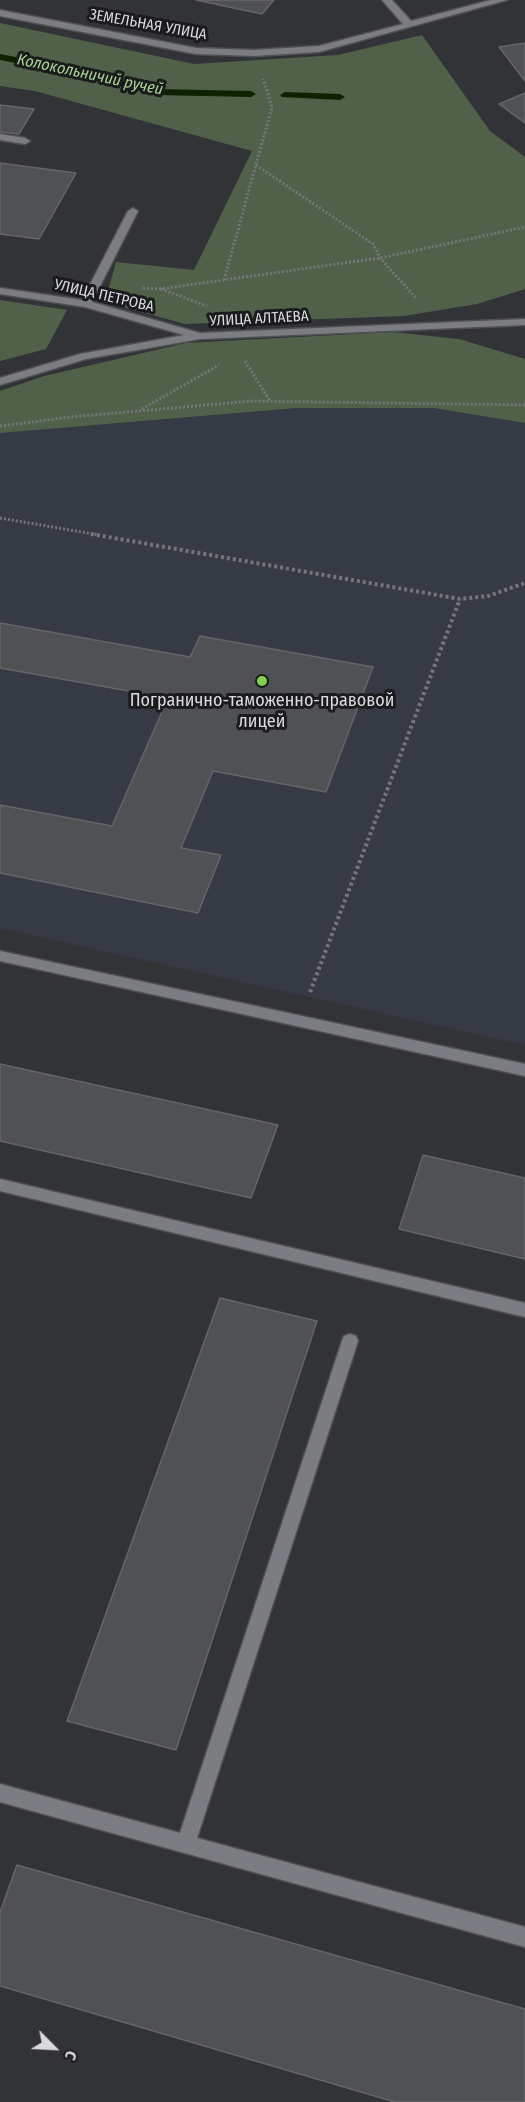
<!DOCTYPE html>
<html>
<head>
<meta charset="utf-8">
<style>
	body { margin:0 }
	#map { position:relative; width:525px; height:2102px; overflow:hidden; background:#323337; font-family:"Fira Sans Condensed",sans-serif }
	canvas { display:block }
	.north { position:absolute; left:24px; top:2018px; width:60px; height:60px; -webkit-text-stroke:4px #1a1b1d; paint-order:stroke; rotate:114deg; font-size:16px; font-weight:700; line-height:24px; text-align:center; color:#d9dadd }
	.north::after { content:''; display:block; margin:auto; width:21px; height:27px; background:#d9dadd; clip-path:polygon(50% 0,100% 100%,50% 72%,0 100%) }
</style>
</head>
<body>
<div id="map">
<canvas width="525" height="2102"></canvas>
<div class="north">С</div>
</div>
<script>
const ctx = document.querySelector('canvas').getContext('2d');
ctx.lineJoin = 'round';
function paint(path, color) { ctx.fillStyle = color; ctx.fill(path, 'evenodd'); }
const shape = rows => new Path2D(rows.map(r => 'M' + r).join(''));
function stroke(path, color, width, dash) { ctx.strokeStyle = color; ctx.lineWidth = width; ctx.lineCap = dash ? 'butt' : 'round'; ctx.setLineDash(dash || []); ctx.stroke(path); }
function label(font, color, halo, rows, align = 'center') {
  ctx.font = font + ' "Fira Sans Condensed",sans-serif'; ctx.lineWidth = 6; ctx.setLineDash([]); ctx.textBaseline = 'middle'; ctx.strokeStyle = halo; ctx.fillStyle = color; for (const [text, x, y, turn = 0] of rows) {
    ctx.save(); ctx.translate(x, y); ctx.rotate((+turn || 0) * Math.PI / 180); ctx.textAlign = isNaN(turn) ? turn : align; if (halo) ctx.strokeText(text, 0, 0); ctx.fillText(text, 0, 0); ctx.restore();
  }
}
paint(shape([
	[297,408,433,408,525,423,525,1045,0,928,0,433]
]), '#363a44');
paint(shape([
	[0,23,194,64,338,55,422,35,490,131,525,157,525,289,477,304,404,316,185,324,105,302,116,262,194,270,252,151,35,91,0,86],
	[0,300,67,310,46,349,0,361],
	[392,332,459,339,525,359,525,423,433,408,297,408,0,433,0,391,44,376,186,343]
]), '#516149');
paint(shape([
	[0,54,63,66,156,89,251,91,256,94,251,97,156,95,63,72,0,60,0,54],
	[285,92,340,94,345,97,340,100,282,97,280,95,285,92]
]), '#0d2200');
const building = shape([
	[196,0,274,0,262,14,196,0],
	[525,43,525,81,499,47,525,43],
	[525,93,525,123,499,104,525,93],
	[0,105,34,109,19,134,0,132,0,105],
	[0,163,76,173,39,239,0,234,0,163],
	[0,623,190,657,200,636,373,667,326,792,213,771,181,848,221,855,198,913,0,873,0,805,112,826,168,698,0,668,0,623],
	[0,1064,278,1125,251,1198,0,1141,0,1064],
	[423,1155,525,1178,525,1259,399,1229,423,1155],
	[220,1298,317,1321,176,1750,67,1721,220,1298],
	[17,1865,525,2009,525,2102,395,2102,0,1986,0,1912,17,1865]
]);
paint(building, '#505155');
stroke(building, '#636569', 1.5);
const minor = shape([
	[382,0,392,0,411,21,491,0,507,0,319,52,254,56,196,54,0,16,0,10,196,48,254,50,319,46,403,24,382,0],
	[0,134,25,138,30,141,25,144,0,140,0,134],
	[133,208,138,211,92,302,200,333,525,319,525,325,200,339,86,359,0,385,0,378,80,354,184,335,85,307,0,294,0,288,82,300,128,211,133,208],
	[0,951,525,1064,525,1076,0,961,0,951],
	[0,1179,525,1303,525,1317,0,1191,0,1179],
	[350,1334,356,1336,358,1341,197,1838,525,1927,525,1947,0,1802,0,1784,180,1833,342,1341,344,1336,350,1334]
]);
stroke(minor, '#4f5053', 3);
stroke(shape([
	[256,165,373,244,380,258,417,299],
	[224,280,272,107,263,79],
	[143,288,159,289,380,258,525,227],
	[161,289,207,306],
	[245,361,270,401],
	[142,409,219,365],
	[0,426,70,417,253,401,525,405],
	[0,518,99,535]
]), '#747578', 3, [2, 2]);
stroke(shape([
	[91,534,460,599,488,596,525,583],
	[310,992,460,599]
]), '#747578', 4, [3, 3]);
paint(minor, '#7b7d82');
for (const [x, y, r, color] of [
	[262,681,6,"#82d04f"]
]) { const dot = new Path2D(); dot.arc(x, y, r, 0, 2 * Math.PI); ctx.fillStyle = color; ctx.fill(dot); stroke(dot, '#1a1b1d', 2); }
label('15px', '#d9dadd', '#1a1b1d', [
	["ЗЕМЕЛЬНАЯ УЛИЦА",148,25,10],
	["УЛИЦА ПЕТРОВА",104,296,13],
	["УЛИЦА АЛТАЕВА",259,319,-3]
]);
label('italic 16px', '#a9d293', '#1a1b1d', [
	["Колокольничий ручей",90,75,12]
]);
label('18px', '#d9dadd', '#1a1b1d', [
	["Погранично-таможенно-правовой",262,701],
	["лицей",262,722]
]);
</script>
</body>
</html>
